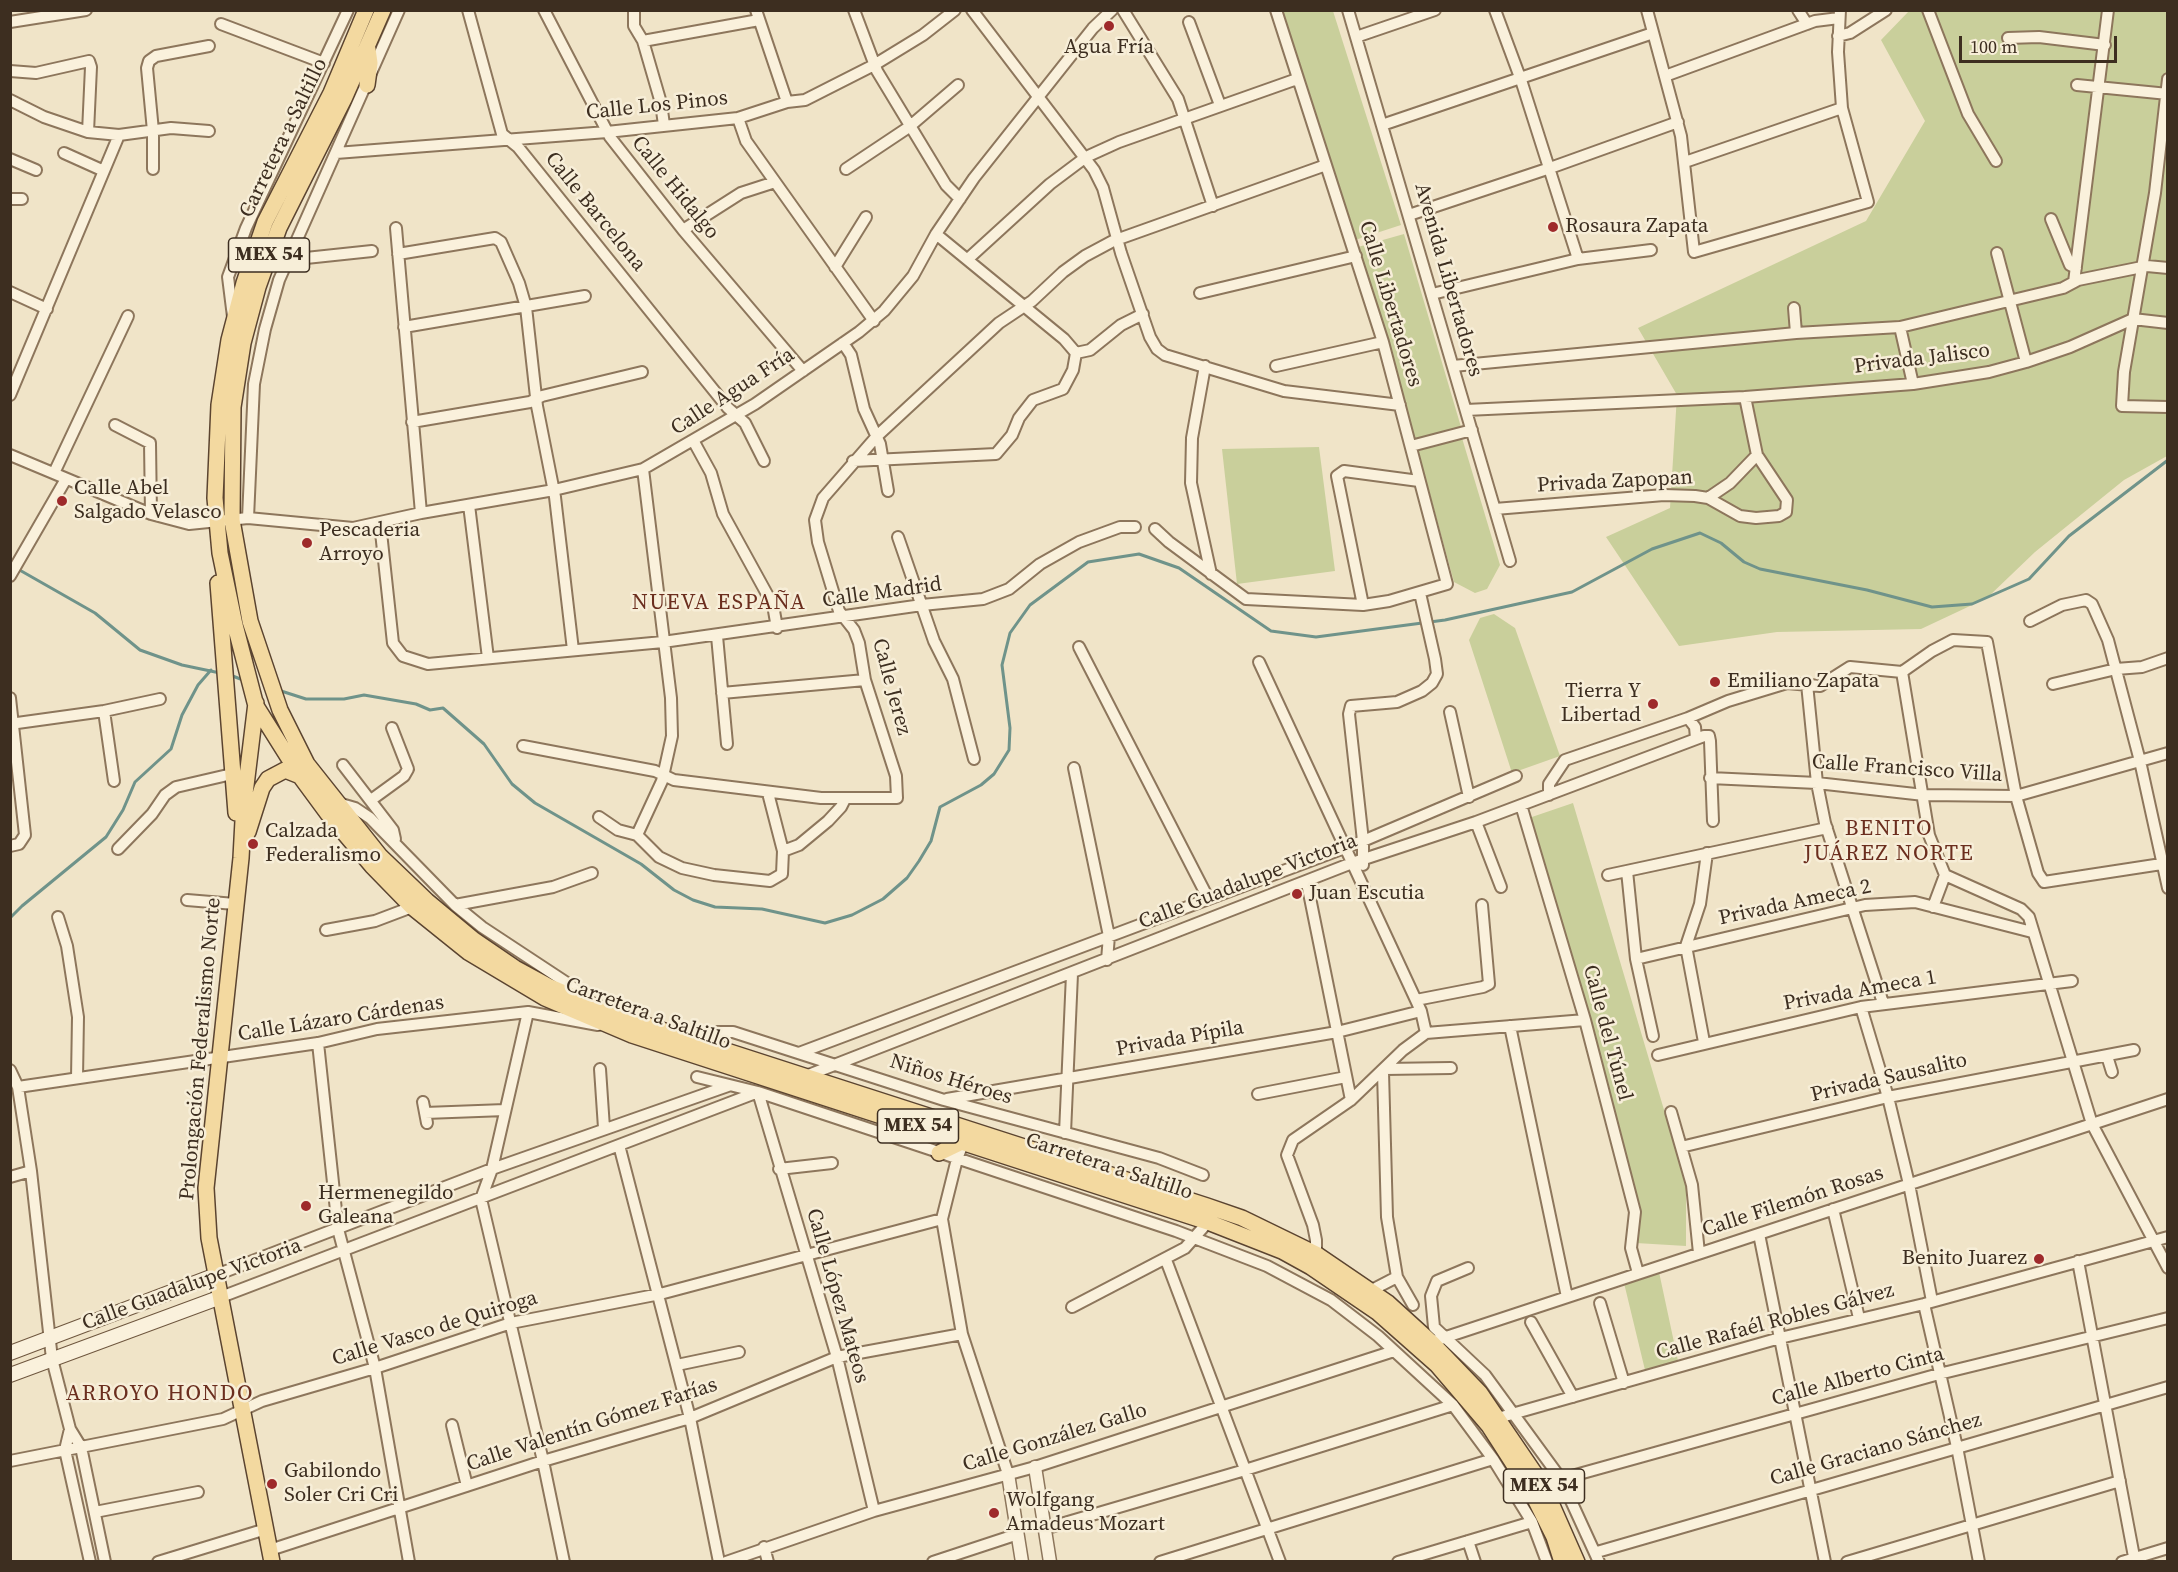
<!DOCTYPE html>
<html>
<head>
<meta charset="utf-8">
<style>
	body { margin:0 }
	#map { position:relative; width:2178px; height:1572px; overflow:hidden; background:#f0e4c8; font-family:"Source Serif 4",serif }
	canvas { display:block }
	.frame { position:absolute; inset:0; border:12px solid #3d2e20; pointer-events:none }
	.scale { position:absolute; left:1959px; top:36px; width:158px; height:27px; box-sizing:border-box; border:3px solid #3d2e20; border-top:0; padding-left:8px; font-size:18px; line-height:21px; white-space:nowrap; color:#3d2e20; -webkit-text-stroke:4px #f7eed8; paint-order:stroke }
</style>
</head>
<body>
<div id="map">
<canvas width="2178" height="1572"></canvas>
<div class="frame"></div>
<div class="scale">100 m</div>
</div>
<script>
const ctx = document.querySelector('canvas').getContext('2d');
ctx.lineJoin = 'round';
function paint(path, color) { ctx.fillStyle = color; ctx.fill(path, 'evenodd'); }
const shape = rows => new Path2D(rows.map(r => 'M' + r).join(''));
function stroke(path, color, width, dash) { ctx.strokeStyle = color; ctx.lineWidth = width; ctx.lineCap = dash ? 'butt' : 'round'; ctx.setLineDash(dash || []); ctx.stroke(path); }
function label(font, color, halo, rows, align = 'center') {
  ctx.font = font + ' "Source Serif 4",serif'; ctx.lineWidth = 5; ctx.setLineDash([]); ctx.textBaseline = 'middle'; ctx.strokeStyle = halo; ctx.fillStyle = color; for (const [text, x, y, turn = 0] of rows) {
    ctx.save(); ctx.translate(x, y); ctx.rotate((+turn || 0) * Math.PI / 180); ctx.textAlign = isNaN(turn) ? turn : align; if (halo) ctx.strokeText(text, 0, 0); ctx.fillText(text, 0, 0); ctx.restore();
  }
}
paint(shape([
	[1282,11,1333,11,1401,225,1355,240],
	[1909,11,2167,11,2167,456,2124,480,2035,552,1987,598,1921,629,1777,632,1679,646,1606,537,1670,508,1677,395,1638,328,1866,221,1925,121,1881,40],
	[1404,234,1461,427,1415,440,1358,247],
	[1462,438,1500,565,1487,589,1475,593,1454,582,1418,451],
	[1319,447,1335,571,1237,584,1222,449],
	[1494,614,1515,628,1560,756,1512,773,1469,640,1480,618],
	[1573,803,1686,1184,1686,1246,1636,1243,1641,1210,1606,1078,1529,818],
	[1659,1272,1678,1361,1645,1370,1624,1283]
]), '#c9cf9b');
stroke(shape([
	[16,568,95,613,140,650,182,665,220,673],
	[230,675,243,680],
	[278,690,306,699,344,699,364,695,416,704,430,710,443,708,484,744,512,784,535,803,641,864,674,890,693,900,715,907,762,909,825,923,852,915,883,899,907,878,919,861,931,841,940,807,981,785,994,774,1009,750,1010,728,1002,665,1010,633,1030,605,1088,562,1139,554,1179,568,1271,631,1316,637,1445,620,1572,592,1652,549,1700,533,1721,543,1744,562,1760,569,1867,590,1932,607,1972,604,2029,579,2069,536,2168,460],
	[10,918,22,906,106,837,123,810,135,782,171,749,182,715,198,685,211,670]
]), '#6f938a', 3);
const minor = shape([
	[468,10,502,134,518,147,728,408,745,423,764,461],
	[544,10,610,137,683,230,803,371],
	[634,10,634,26,643,41,661,103,664,125],
	[756,10,787,102],
	[854,10,877,71,946,185,960,199],
	[972,10,1094,170,1103,188,1121,253,1150,337,1157,349,1165,355,1284,391,1400,405],
	[1123,10,1178,99,1213,206],
	[1348,10,1510,561],
	[1495,10,1521,80,1578,259],
	[1647,10,1681,136,1694,252,1868,202,1842,108,1838,52,1840,10],
	[1798,10,1807,24],
	[1928,10,1968,114,1996,161],
	[10,22,86,10],
	[1189,22,1220,105],
	[221,24,324,63],
	[1838,36,1850,33,1886,10],
	[1356,37,1435,10],
	[2008,38,2039,37,2105,45],
	[643,41,759,20],
	[10,71,36,73,89,61,91,67,88,132],
	[1665,76,1815,21,1839,18],
	[2168,79,2155,193,2124,372,2122,406,2168,407],
	[2077,85,2168,94],
	[10,100,44,117,88,132,119,135,171,128,209,131],
	[738,118,746,141,874,321],
	[1382,125,1653,33],
	[64,153,104,171],
	[336,153,607,132,738,118,787,102,805,100,874,65,923,35,955,10],
	[10,159,36,170],
	[1685,162,1842,108],
	[153,169,153,131,147,68,149,61,156,56,209,46],
	[846,169,909,127,958,85],
	[10,199,22,199],
	[1409,215,1550,168,1678,122],
	[2051,219,2070,265,2076,268],
	[396,228,421,513],
	[683,230,741,193,775,182],
	[936,234,1064,339,1076,353],
	[1997,253,2026,362],
	[398,254,495,238,501,242,519,283,526,307,537,406,555,497,573,650],
	[969,258,1050,184,1086,157,1119,142,1297,79],
	[287,260,372,251],
	[835,267,866,217],
	[2074,282,2108,10],
	[10,292,47,309],
	[1200,293,1356,256],
	[1432,294,1578,259,1651,250],
	[1794,308,1796,333],
	[233,317,228,277,246,228,348,10],
	[2133,319,2168,323],
	[404,327,585,296],
	[1900,327,1913,384],
	[843,343,851,355,864,409,880,444,888,491],
	[1076,353,1090,350,1121,325,1143,314],
	[1205,366,1192,438,1191,483,1211,574],
	[1276,366,1383,342],
	[1453,366,1796,333,1900,327,2063,288,2078,280,2147,266,2168,268],
	[10,395,119,135],
	[1466,410,1745,397,1913,384,1989,372,2026,362,2070,347,2133,319],
	[412,422,530,402,542,396,642,372],
	[115,425,150,443,151,514],
	[694,442,711,473,723,514,773,605,777,628],
	[1411,446,1472,430],
	[10,455,151,514,189,524,248,518,353,528,421,513,554,490,643,469,755,404,859,332,884,311,913,276,936,234,974,178,1093,28,1112,10],
	[853,461,996,454,1012,435,1019,418,1033,400,1063,389,1073,370,1076,353],
	[54,473,128,316],
	[1708,498,1730,483,1757,455],
	[469,505,488,658],
	[1495,509,1664,495,1695,496,1708,498,1740,516,1756,518,1779,516,1786,512,1787,500,1757,455,1745,397],
	[248,518,254,384,265,329,279,280,399,10],
	[380,523,393,643,403,656,428,664,663,642,922,605,983,599,1009,589,1040,564,1079,542,1120,527,1135,527],
	[1155,529,1169,542,1246,599,1363,605,1389,601,1447,584,1383,342,1276,10],
	[898,537,934,641,953,679,974,759],
	[10,576,66,479],
	[1363,605,1337,476,1344,471,1419,481],
	[2030,621,2062,605,2086,600,2092,604,2108,640,2140,761,2168,888],
	[717,636,727,744],
	[1079,647,1208,898],
	[1259,662,1421,1011,1426,1033],
	[1902,672,1929,835,1945,875,2021,909,2029,917,2092,1124,2168,1268],
	[1902,672,1932,651,1953,640,1987,642,2016,796,2038,873,2044,882,2168,863],
	[1807,684,1817,783,1825,823,1883,1003],
	[2053,684,2116,669,2142,667,2168,658],
	[722,693,865,680],
	[10,698,25,835,19,844,10,846],
	[104,711,114,781],
	[1450,712,1469,797],
	[1688,718,1695,727,1696,738],
	[10,724,104,711,160,699],
	[523,746,655,771,674,780,821,798,897,798,896,776,865,680,859,643,854,630,839,611,818,542,815,520,823,498,877,436,999,323,1032,301,1063,272,1085,256,1113,241,1326,165],
	[343,765,393,830,395,839],
	[1074,768,1109,936,1107,960],
	[1710,778,1817,783,1924,795,2016,796,2168,753],
	[1549,795,1549,784,1565,760,1688,718,1728,701,1787,683,1820,686,1850,667,1902,672],
	[371,800,404,776,408,769,392,728],
	[338,803,355,808,370,818,455,905,482,927,570,985,584,998],
	[1521,805,1585,1020,1635,1212,1631,1248,1638,1273],
	[599,817,618,830,637,835,659,857,682,868,714,875,770,881,782,874,783,851,768,793],
	[1476,822,1501,887],
	[637,835,662,781,672,736,671,698,643,469],
	[118,849,152,814,165,795,176,787,232,774],
	[783,851,799,845,828,821,841,807,845,799],
	[1363,865,1363,841,1349,714,1351,706,1397,702,1422,691,1432,683,1437,674,1435,659,1420,593],
	[1627,871,1636,959,1653,1036],
	[1608,875,1827,828],
	[1307,883,1351,1100],
	[187,900,235,904],
	[455,905,553,887,592,873],
	[1933,907,1945,875],
	[58,917,67,946,78,1017,77,1078],
	[326,930,375,921,412,907],
	[1636,959,1865,905,1915,902,2032,932],
	[1416,1000,1483,987,1489,984,1482,905],
	[1861,1007,1888,1097,1909,1184,1932,1301],
	[528,1012,492,1169,481,1199,543,1461,564,1562],
	[1510,1026,1567,1297],
	[688,1039,716,1032,733,1032,944,1100,1159,1158,1203,1175],
	[1704,1042,1686,946,1700,904,1707,853],
	[318,1043,338,1229,375,1368,409,1562],
	[799,1053,1363,841,1516,776],
	[1658,1055,1861,1007,2072,981],
	[2107,1056,2112,1072],
	[600,1069,604,1128],
	[1385,1069,1451,1068],
	[10,1070,18,1087,31,1171,52,1359,70,1429,81,1447,105,1562],
	[1383,1072,1387,1217,1397,1277,1413,1305],
	[806,1076,1352,863,1476,822,1704,736,1709,736,1710,741,1713,821],
	[697,1077,758,1092,1176,1231,1267,1266,1331,1300,1378,1336,1453,1405,1493,1459,1532,1522,1547,1562],
	[18,1087,318,1043,377,1029,528,1012,598,1025],
	[758,1092,837,1357,874,1511],
	[1258,1094,1346,1077],
	[947,1099,1337,1032,1421,1011],
	[423,1102,427,1123],
	[1671,1112,1692,1185,1699,1253],
	[425,1113,505,1110],
	[1065,1133,1072,974],
	[964,1141,957,1159,942,1219,962,1334,1008,1474],
	[619,1145,690,1418,719,1562],
	[1681,1147,1888,1097,2134,1050],
	[779,1169,832,1163],
	[10,1177,31,1171],
	[1833,1209,1859,1318],
	[1759,1234,1825,1562],
	[1316,1254,1316,1240,1313,1225,1287,1155,1293,1140,1351,1100,1403,1050,1426,1033,1585,1020],
	[1166,1260,1280,1562],
	[2078,1261,2135,1562],
	[1468,1268,1437,1281,1431,1296,1434,1327,1485,1375,1561,1479,1599,1562],
	[216,1275,492,1169,728,1086],
	[1370,1291,1397,1277],
	[221,1297,758,1092],
	[1600,1303,1624,1383],
	[1924,1304,1957,1447,1979,1562],
	[1072,1307,1185,1248,1208,1222],
	[1531,1322,1573,1397],
	[1431,1342,2168,1099],
	[677,1365,739,1352],
	[1498,1418,1780,1338,1924,1304,2168,1237],
	[452,1425,467,1486],
	[70,1429,65,1450,90,1562],
	[10,1461,223,1419,262,1401,375,1368,511,1323,660,1294,942,1219],
	[1561,1479,1939,1374,2168,1318],
	[95,1512,198,1492],
	[1044,1529,1245,1470,1453,1405],
	[1468,1541,1475,1562],
	[764,1547,768,1562],
	[270,1550,543,1461,690,1418,837,1357,962,1334],
	[1597,1552,2168,1387],
	[158,1562,266,1529],
	[726,1562,874,1511,1035,1467,1394,1351],
	[933,1562,1018,1534],
	[1160,1562,1493,1459],
	[1398,1562,1532,1522],
	[1847,1562,2120,1481],
	[2122,1562,2168,1548]
]);
const tertiary = shape([
	[1035,1467,1050,1562],
	[1008,1474,1022,1562]
]);
const secondary = shape([
	[10,1353,216,1275],
	[10,1375,221,1297]
]);
const primary = shape([
	[366,10,331,93,265,222,244,283,229,340,219,405,215,498,220,553,235,625,256,706,300,776,328,814,372,866,412,907,468,952,545,998,632,1035,1208,1222,1282,1251,1311,1267,1377,1312,1437,1365,1489,1426,1532,1493,1554,1537,1562,1562],
	[383,10,344,99,279,228,258,287,243,343,233,407,232,520,250,621,280,710,307,764,380,856,427,901,474,940,515,968,550,987,615,1015,1207,1206,1242,1218,1316,1254,1388,1303,1431,1342,1480,1393,1544,1487,1577,1562],
	[367,85,370,63,368,49],
	[218,583,236,813],
	[256,703,244,802,241,858,206,1188,209,1238,272,1562],
	[248,832,262,788,268,779,285,770,300,776],
	[939,1153,964,1141]
]);
stroke(minor, '#8d765c', 14);
stroke(tertiary, '#8d765c', 15);
stroke(secondary, '#6f573f', 16);
stroke(primary, '#5b4430', 18);
stroke(minor, '#faf1dc', 10);
stroke(tertiary, '#faf1dc', 12);
stroke(secondary, '#faf1dc', 14);
stroke(primary, '#f3d9a0', 15);
for (const [x, y, r, color] of [
	[1109,26,6,"#9e2a2b"],
	[1553,227,6,"#9e2a2b"],
	[62,501,6,"#9e2a2b"],
	[307,543,6,"#9e2a2b"],
	[1715,682,6,"#9e2a2b"],
	[1653,704,6,"#9e2a2b"],
	[253,844,6,"#9e2a2b"],
	[1297,894,6,"#9e2a2b"],
	[306,1206,6,"#9e2a2b"],
	[2039,1259,6,"#9e2a2b"],
	[272,1484,6,"#9e2a2b"],
	[994,1513,6,"#9e2a2b"]
]) { const dot = new Path2D(); dot.arc(x, y, r, 0, 2 * Math.PI); ctx.fillStyle = color; ctx.fill(dot); stroke(dot, '#f7eed8', 2); }
for (const [x, y, w] of [
	[269,255,81],
	[918,1126,81],
	[1544,1486,81]
]) { const box = new Path2D(); box.roundRect(x - w / 2, y - 17, w, 34, 4.5); ctx.fillStyle = '#f7eed8'; ctx.fill(box); stroke(box, '#3d2e20', 1.5); }
label('bold 20px', '#3d2e20', null, [
	["MEX 54",269,255],
	["MEX 54",918,1126],
	["MEX 54",1544,1486]
]);
label('21px', '#3d2e20', '#f7eed8', [
	["Agua Fría",1109,48,"center"],
	["Rosaura Zapata",1565,227],
	["Calle Abel",74,489],
	["Salgado Velasco",74,513],
	["Pescaderia",319,531],
	["Arroyo",319,555],
	["Emiliano Zapata",1727,682],
	["Tierra Y",1641,692,"right"],
	["Libertad",1641,716,"right"],
	["Calzada",265,832],
	["Federalismo",265,856],
	["Juan Escutia",1309,894],
	["Hermenegildo",318,1194],
	["Galeana",318,1218],
	["Benito Juarez",2027,1259,"right"],
	["Gabilondo",284,1472],
	["Soler Cri Cri",284,1496],
	["Wolfgang",1006,1501],
	["Amadeus Mozart",1006,1525]
], 'left');
label('21px', '#3d2e20', '#f7eed8', [
	["Calle Los Pinos",657,106,-6],
	["Carretera a Saltillo",284,138,-64],
	["Calle Hidalgo",675,188,51],
	["Calle Barcelona",595,212,51],
	["Avenida Libertadores",1448,280,74],
	["Calle Libertadores",1390,304,73],
	["Privada Jalisco",1922,359,-7],
	["Calle Agua Fría",733,392,-33],
	["Privada Zapopan",1615,482,-3],
	["Calle Madrid",882,593,-8],
	["Calle Jerez",891,687,75],
	["Calle Francisco Villa",1907,769,4],
	["Calle Guadalupe Victoria",1248,882,-21],
	["Privada Ameca 2",1795,903,-12],
	["Privada Ameca 1",1860,991,-10],
	["Carretera a Saltillo",648,1014,20],
	["Calle Lázaro Cárdenas",341,1019,-9],
	["Calle del Túnel",1607,1033,75],
	["Privada Pípila",1180,1039,-10],
	["Prolongación Federalismo Norte",201,1049,-85],
	["Privada Sausalito",1889,1078,-13],
	["Niños Héroes",951,1080,17],
	["Carretera a Saltillo",1109,1167,18],
	["Calle Filemón Rosas",1793,1202,-18],
	["Calle Guadalupe Victoria",192,1285,-20],
	["Calle López Mateos",837,1296,74],
	["Calle Rafaél Robles Gálvez",1775,1322,-15],
	["Calle Vasco de Quiroga",435,1329,-17],
	["Calle Alberto Cinta",1858,1377,-15],
	["Calle Valentín Gómez Farías",592,1425,-18],
	["Calle González Gallo",1055,1438,-17],
	["Calle Graciano Sánchez",1876,1450,-16]
]);
ctx.letterSpacing = '1.5px';
label('22px', '#6b2e1e', '#f7eed8', [
	["NUEVA ESPAÑA",719,603],
	["BENITO",1889,829],
	["JUÁREZ NORTE",1889,854],
	["ARROYO HONDO",160,1394]
]);
ctx.letterSpacing = '0px';
</script>
</body>
</html>
